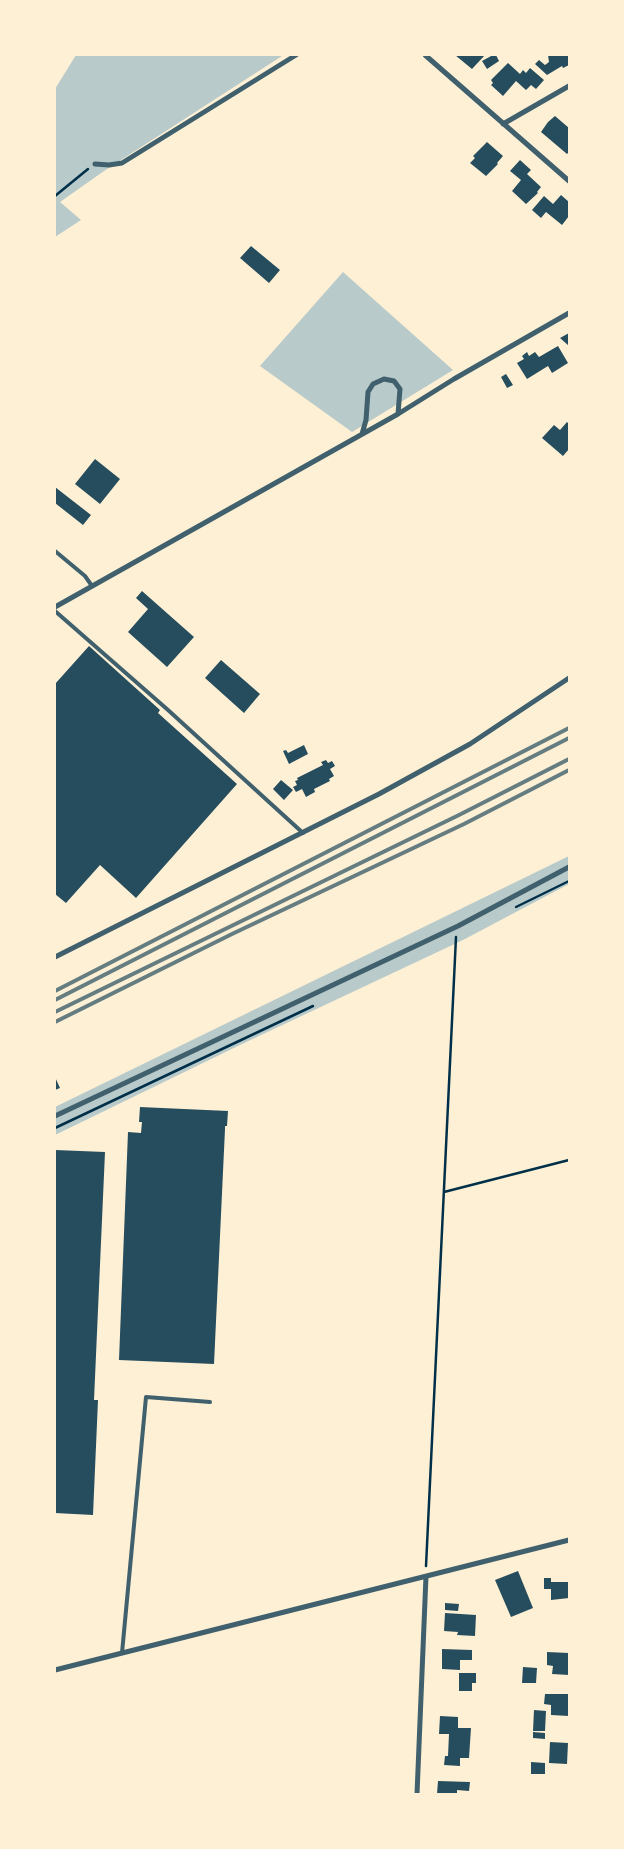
<!DOCTYPE html>
<html>
<head>
<meta charset="utf-8">
<style>
	body { margin:0 }
	#map { position:relative; width:624px; height:1849px; overflow:hidden; background:#fdf0d5; font-family:Overpass,sans-serif }
	canvas { display:block }
	.frame { position:absolute; inset:0; border:56px solid #fdf0d5; pointer-events:none }
</style>
</head>
<body>
<div id="map">
<canvas width="624" height="1849"></canvas>
<div class="frame"></div>
</div>
<script>
const ctx = document.querySelector('canvas').getContext('2d');
ctx.lineJoin = 'round';
function paint(path, color) { ctx.fillStyle = color; ctx.fill(path, 'evenodd'); }
const shape = rows => new Path2D(rows.map(r => 'M' + r).join(''));
function stroke(path, color, width, dash) { ctx.strokeStyle = color; ctx.lineWidth = width; ctx.lineCap = dash ? 'butt' : 'round'; ctx.setLineDash(dash || []); ctx.stroke(path); }
paint(shape([
	[76,55,281,55,282,56,104,171,60,202,81,220,55,237,55,89],
	[343,272,453,370,352,432,260,366],
	[569,856,569,884,463,940,242,1044,55,1135,55,1107]
]), '#b9caca');
paint(shape([
	[455,55,485,55,472,69],
	[493,55,496,55,499,61,487,69,482,61],
	[548,55,569,55,569,65,563,68,562,66,547,75,535,64,539,60,545,65,549,62],
	[508,63,520,74,523,70,526,73,530,68,544,80,536,89,531,85,526,90,516,81,503,96,491,85,493,83,491,80],
	[555,116,569,128,569,152,567,154,541,132,548,122],
	[487,142,503,156,497,163,498,164,486,176,470,163,475,158,473,156],
	[520,160,531,170,527,174,541,187,537,192,538,193,526,204,512,191,521,180,510,171],
	[561,195,569,202,569,216,562,225,546,212,541,218,532,210,544,196,553,204],
	[251,246,280,270,269,283,240,258],
	[569,333,569,346,560,338],
	[558,346,568,363,552,373,548,366,527,379,517,363,524,359,522,356,527,352,529,356,535,352,539,357],
	[506,374,513,385,507,388,501,377],
	[567,422,569,424,569,449,563,456,542,438,554,425,560,430],
	[95,459,120,479,100,504,75,484],
	[55,487,91,515,83,525,55,503],
	[142,591,194,637,167,667,128,632,148,609,136,598],
	[89,646,160,710,158,713,237,784,136,898,100,865,66,903,55,894,55,684],
	[221,660,260,694,244,713,205,678],
	[304,745,308,754,289,764,283,751,286,750,288,753],
	[326,760,328,763,332,761,335,766,330,769,334,776,329,779,330,781,314,789,315,792,306,797,302,789,296,792,293,787,297,785,295,781,298,780,297,778,323,765,321,762],
	[281,780,293,790,284,800,273,789],
	[55,1077,60,1088,55,1090],
	[140,1107,228,1111,227,1126,225,1126,225,1129,214,1364,119,1360,128,1132,141,1133,142,1122,139,1122],
	[55,1150,105,1152,94,1400,98,1400,93,1515,55,1513],
	[518,1571,533,1608,511,1617,495,1580],
	[544,1578,551,1578,551,1582,569,1582,569,1598,551,1600,551,1589,544,1589],
	[445,1603,459,1604,458,1611,445,1610],
	[445,1613,476,1615,475,1636,457,1635,458,1632,444,1631],
	[442,1649,472,1650,472,1660,460,1660,460,1670,442,1669],
	[547,1652,569,1653,569,1675,552,1674,553,1666,547,1665],
	[523,1667,537,1668,536,1683,522,1683],
	[459,1673,476,1673,476,1683,472,1683,472,1691,459,1691],
	[545,1694,569,1694,569,1716,551,1715,551,1705,544,1704],
	[534,1710,546,1711,545,1731,533,1731],
	[440,1716,458,1717,458,1728,471,1728,469,1758,460,1758,460,1766,444,1765,445,1756,448,1756,449,1734,439,1734],
	[533,1732,545,1733,545,1739,533,1738],
	[550,1742,568,1743,567,1764,549,1763],
	[531,1762,545,1763,545,1774,531,1774],
	[438,1781,470,1782,469,1791,457,1790,457,1794,437,1794]
]), '#264d5e');
stroke(shape([
	[55,196,88,169],
	[516,907,569,881],
	[55,1128,313,1006],
	[444,1192,569,1160],
	[426,1566,456,937]
]), '#003049', 2.5);
stroke(shape([
	[55,551,85,576,92,586],
	[55,611,168,710,303,833],
	[122,1653,146,1397,210,1402]
]), '#3f606c', 4);
stroke(shape([
	[425,55,569,181],
	[503,124,569,86],
	[95,164,109,165,122,163,296,55],
	[362,434,366,420,368,392,373,384,384,379,394,381,400,389,398,414],
	[55,607,398,414,454,379,569,313],
	[55,957,379,794,470,744,569,678],
	[55,1116,458,926,569,867],
	[55,1670,569,1540],
	[417,1794,426,1576]
]), '#3f606c', 5);
stroke(shape([
	[55,991,569,728],
	[55,1000,569,738],
	[55,1012,459,815,569,759],
	[55,1022,232,934,464,824,569,770]
]), '#657d81', 4);
</script>
</body>
</html>
